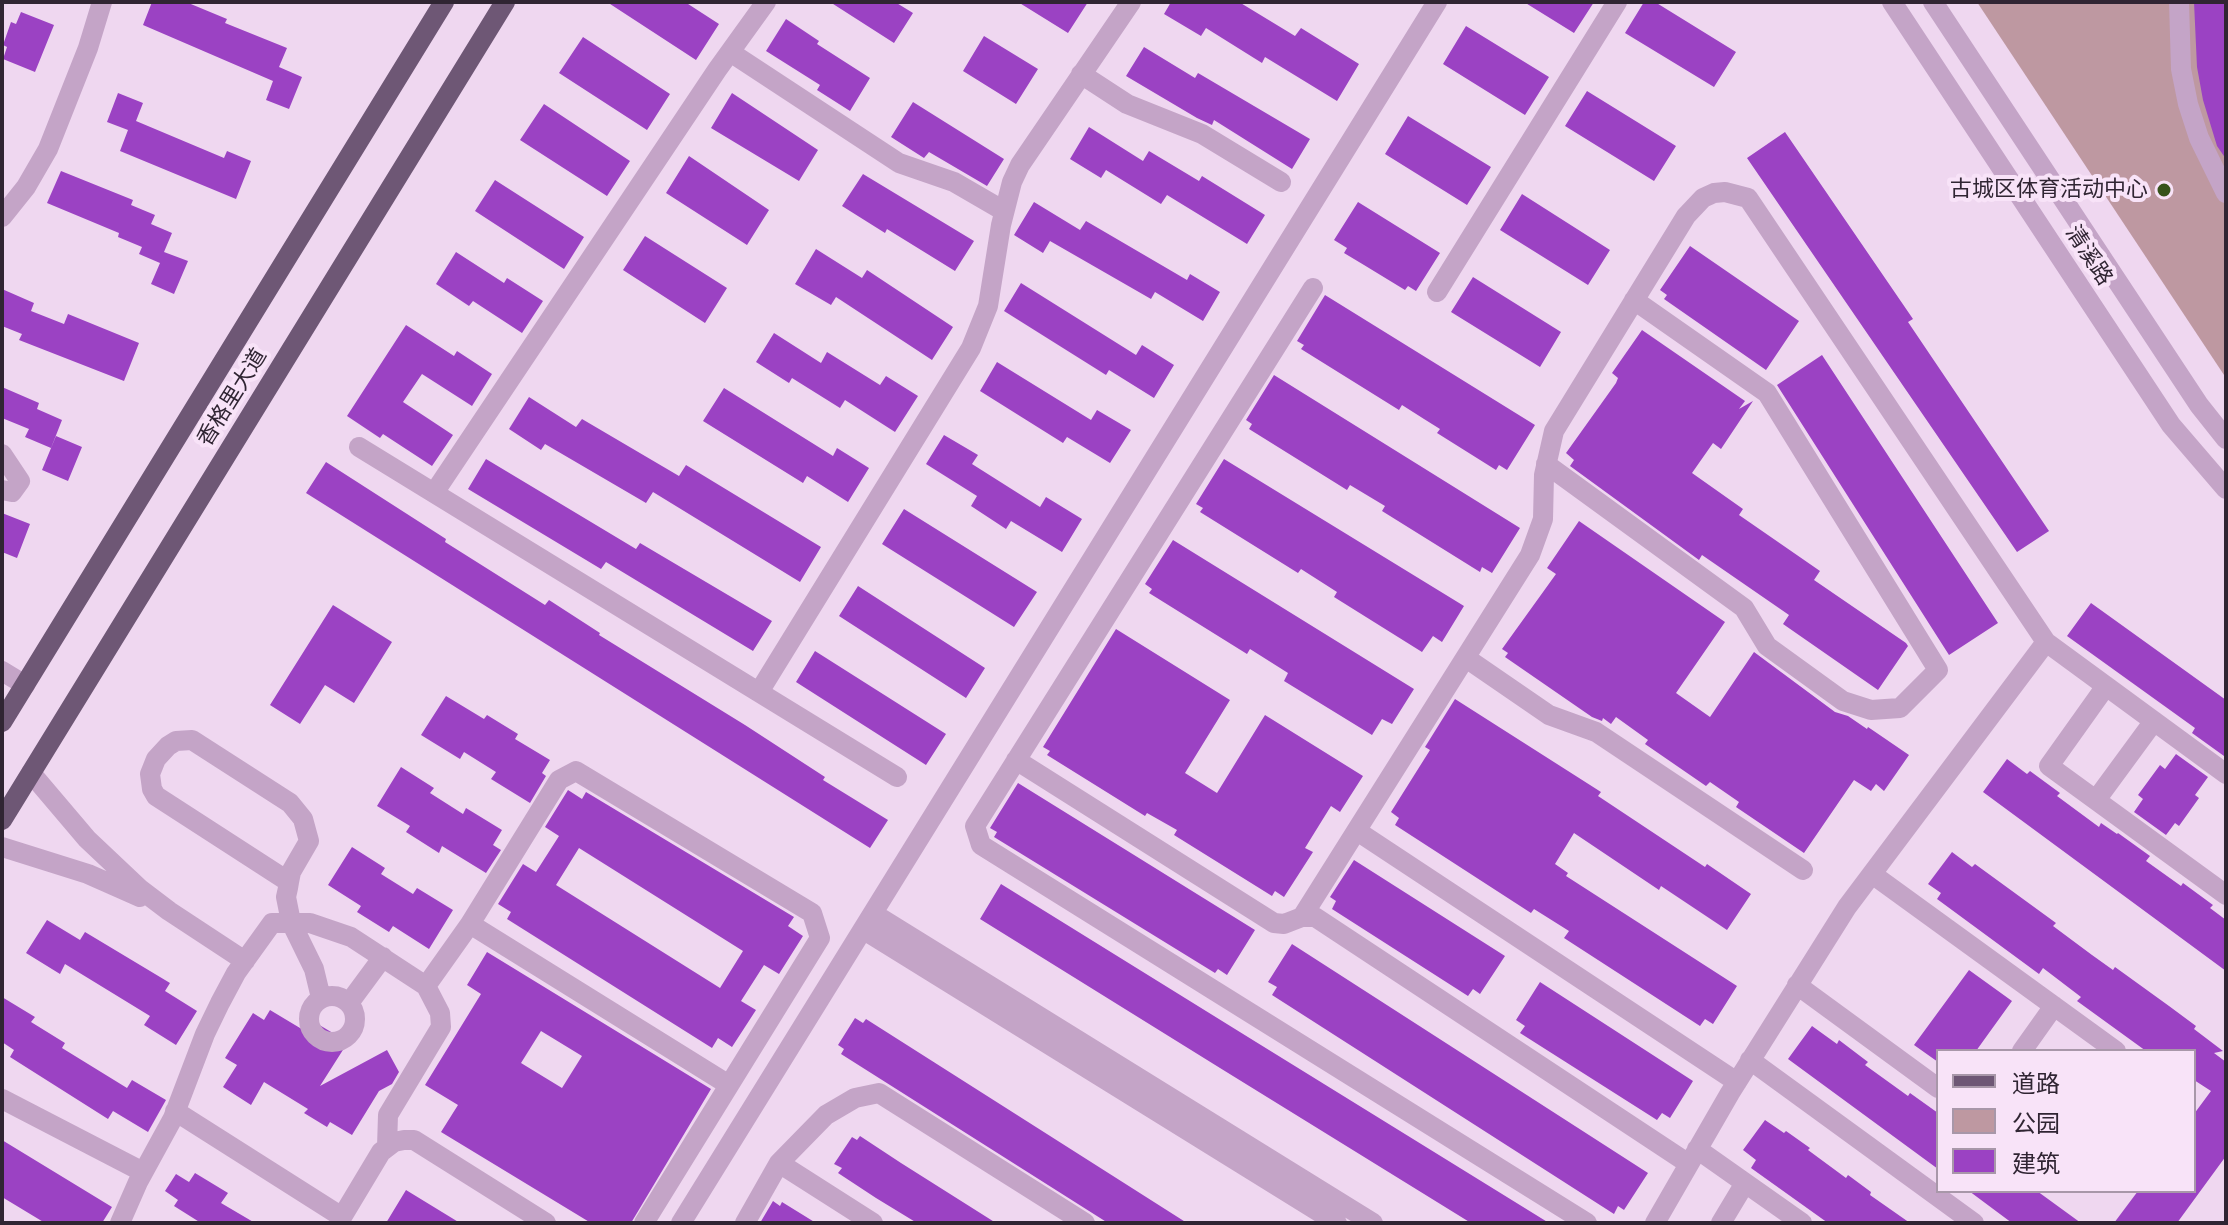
<!DOCTYPE html>
<html>
<head>
<meta charset="utf-8">
<style>
	body { margin:0 }
	#map { position:relative; width:2228px; height:1225px; overflow:hidden; background:#efd7f0; font-family:"DejaVu Sans","Noto Sans SC",sans-serif }
	canvas { display:block }
	.frame { position:absolute; inset:0; border:4px solid #302533; pointer-events:none }
	.legend { position:absolute; left:1936px; top:1049px; width:260px; height:144px; box-sizing:border-box; background:#f8e3f8; border:2px solid #a897a9; margin:0; padding:10px 14px; list-style:none; font-size:24px; color:#302533 }
	.legend li { display:flex; align-items:center; gap:16px; height:40px }
	.legend b { width:40px; border:2px solid #a897a9 }
</style>
</head>
<body>
<div id="map">
<canvas width="2228" height="1225"></canvas>
<div class="frame"></div>
<ul class="legend">
<li><b style="height:10px;background:#6e5775"></b>道路</li>
<li><b style="height:22px;background:#be98a1"></b>公园</li>
<li><b style="height:22px;background:#9b42c3"></b>建筑</li>
</ul>
</div>
<script>
const ctx = document.querySelector('canvas').getContext('2d');
ctx.lineJoin = 'round';
function paint(path, color) { ctx.fillStyle = color; ctx.fill(path, 'evenodd'); }
const shape = rows => new Path2D(rows.map(r => 'M' + r).join(''));
function stroke(path, color, width, dash) { ctx.strokeStyle = color; ctx.lineWidth = width; ctx.lineCap = dash ? 'butt' : 'round'; ctx.setLineDash(dash || []); ctx.stroke(path); }
function label(font, color, halo, rows, align = 'center') {
  ctx.font = font + ' "DejaVu Sans","Noto Sans SC",sans-serif'; ctx.lineWidth = 8; ctx.setLineDash([]); ctx.textBaseline = 'middle'; ctx.strokeStyle = halo; ctx.fillStyle = color; for (const [text, x, y, turn = 0] of rows) {
    ctx.save(); ctx.translate(x, y); ctx.rotate((+turn || 0) * Math.PI / 180); ctx.textAlign = isNaN(turn) ? turn : align; if (halo) ctx.strokeText(text, 0, 0); ctx.fillText(text, 0, 0); ctx.restore();
  }
}
paint(shape([
	[1977,2,2226,2,2226,378]
]), '#be98a1');
paint(shape([
	[152,2,186,2,227,19,225,23,287,48,279,67,302,77,289,109,266,100,273,81,143,25],
	[607,2,685,2,719,24,696,60],
	[830,2,895,2,913,13,894,43],
	[1018,2,1088,2,1068,33],
	[1171,2,1239,2,1295,36,1301,28,1359,64,1337,101,1265,57,1262,63,1206,28,1201,36,1164,14],
	[1524,2,1594,2,1574,33],
	[1644,2,1655,2,1736,52,1714,87,1625,33],
	[2194,2,2226,2,2226,159,2217,146,2203,100,2197,67],
	[21,12,54,25,35,72,3,59,7,47,3,45,11,22,16,24],
	[786,19,819,41,817,44,870,78,850,111,817,90,820,85,766,51],
	[1466,26,1549,77,1525,115,1443,64],
	[984,36,1038,69,1016,104,963,71],
	[583,37,670,94,647,130,559,73],
	[1144,47,1195,78,1198,73,1310,139,1292,169,1214,120,1212,125,1197,118,1126,76],
	[1587,91,1676,146,1654,181,1565,126],
	[118,93,143,103,136,121,224,158,227,151,251,161,236,199,120,151,128,130,107,122],
	[732,93,818,150,799,181,711,128],
	[913,102,1004,159,987,186,929,152,924,158,891,137],
	[544,104,630,161,607,196,520,140],
	[1408,116,1491,167,1467,205,1385,154],
	[1089,127,1143,161,1149,151,1199,181,1202,176,1265,215,1247,244,1167,195,1161,204,1106,170,1101,178,1070,159],
	[1785,132,1913,319,1908,322,2049,531,2017,552,1747,158],
	[689,156,769,210,747,245,666,193],
	[61,171,133,200,131,205,155,215,151,224,172,233,164,252,188,261,174,294,151,284,160,263,139,254,142,247,118,237,119,233,47,203],
	[863,174,974,241,955,271,887,229,885,233,842,206],
	[495,180,584,237,564,269,475,211],
	[1522,194,1610,250,1588,285,1500,230],
	[1034,202,1080,230,1086,221,1187,280,1190,274,1220,292,1203,321,1155,292,1151,299,1050,241,1043,253,1014,235],
	[1358,202,1440,253,1416,291,1408,286,1405,290,1364,265,1344,253,1347,248,1334,240],
	[645,236,727,288,705,323,623,270],
	[1690,246,1799,321,1766,370,1664,299,1667,295,1660,290],
	[816,249,862,278,867,270,953,327,932,360,836,297,831,305,795,284],
	[456,252,504,283,507,278,543,301,522,333,473,301,469,306,436,284],
	[1473,277,1561,332,1540,367,1451,312],
	[1021,283,1136,355,1142,345,1174,365,1154,398,1109,370,1106,375,1004,311],
	[2,289,34,303,31,311,64,324,68,314,139,343,124,381,19,340,22,334,2,326],
	[1325,295,1535,425,1507,470,1499,465,1496,470,1437,433,1440,429,1424,419,1402,405,1399,410,1301,349,1304,345,1297,341],
	[406,325,454,356,457,351,492,374,472,406,422,374,403,402,453,435,432,466,383,434,380,438,347,416],
	[1642,330,1745,401,1739,409,1753,401,1721,449,1713,443,1692,473,1743,509,1739,515,1820,571,1814,580,1906,643,1908,646,1878,690,1783,624,1789,615,1702,555,1699,560,1570,466,1574,460,1566,453,1616,383,1618,378,1612,373],
	[774,333,821,363,827,352,880,385,886,376,918,396,895,432,845,400,840,408,792,378,789,383,756,362],
	[1822,355,1998,623,1949,655,1777,385],
	[997,362,1091,420,1097,410,1131,430,1110,463,1067,437,1063,443,980,391],
	[1274,375,1520,528,1492,573,1482,567,1480,572,1382,511,1385,506,1350,485,1347,490,1249,429,1252,424,1246,420],
	[2,387,39,403,37,409,62,420,51,448,25,437,29,429,2,418],
	[724,388,833,456,837,448,869,468,848,502,807,476,803,483,703,421],
	[529,397,576,427,582,419,679,476,686,465,821,547,800,582,653,492,646,503,545,444,541,450,509,429],
	[944,435,978,455,972,464,1040,507,1046,497,1082,519,1062,552,1011,521,1006,529,971,506,977,496,926,464],
	[56,436,82,447,68,481,42,470],
	[486,459,636,549,640,543,772,621,753,651,606,562,601,569,468,489],
	[1224,459,1464,606,1442,642,1433,636,1422,652,1334,597,1337,592,1301,569,1298,573,1200,512,1203,508,1196,504],
	[326,462,446,539,445,542,545,605,549,600,600,633,599,635,745,725,825,777,823,780,888,820,870,848,306,493],
	[904,509,1037,592,1014,627,882,544],
	[2,513,30,524,17,558,2,552],
	[1579,521,1725,622,1676,693,1710,717,1754,652,1835,712,1848,716,1867,729,1868,727,1909,755,1884,791,1876,784,1871,791,1854,780,1804,853,1736,807,1739,802,1710,782,1706,786,1645,744,1648,740,1616,717,1611,724,1603,718,1602,721,1592,717,1505,657,1508,653,1502,649,1556,574,1547,568],
	[1173,540,1414,689,1392,724,1382,719,1372,735,1284,681,1288,673,1250,649,1247,654,1149,593,1152,589,1145,584],
	[858,586,985,668,966,698,839,616],
	[2091,603,2226,700,2226,753,2224,756,2192,733,2195,728,2067,636],
	[333,605,392,642,354,703,325,685,300,724,270,705],
	[1116,629,1230,700,1185,773,1217,793,1265,715,1363,776,1340,812,1331,806,1305,848,1313,852,1284,897,1275,891,1272,896,1174,835,1177,830,1147,813,1145,816,1047,755,1050,751,1043,747],
	[815,651,946,734,926,765,796,682],
	[446,696,484,719,487,715,518,734,515,739,550,760,542,773,546,776,530,803,491,779,496,772,464,752,460,759,421,735],
	[1455,699,1601,792,1598,796,1705,867,1707,864,1751,894,1727,930,1661,886,1659,890,1574,833,1555,864,1568,873,1566,876,1737,986,1713,1024,1705,1019,1700,1026,1564,938,1569,931,1534,909,1531,913,1395,825,1399,818,1391,812,1430,750,1425,747],
	[2176,754,2208,777,2195,795,2199,798,2179,826,2175,823,2166,835,2134,812,2143,799,2138,795,2160,765,2165,769],
	[2007,759,2027,774,2030,771,2060,793,2057,796,2099,827,2101,823,2117,834,2118,833,2150,856,2146,861,2181,886,2183,883,2213,905,2210,908,2226,920,2226,971,1983,792],
	[401,767,434,788,430,793,463,814,466,808,502,830,493,845,501,850,486,873,442,846,439,853,406,832,410,826,377,806],
	[1018,783,1255,930,1227,975,1218,969,1215,973,994,837,997,832,990,828],
	[568,790,582,799,586,792,794,917,788,926,803,936,779,974,764,965,741,1001,756,1010,732,1047,718,1038,712,1048,507,919,511,912,498,904,523,864,536,872,559,836,545,827],
	[579,848,743,951,720,988,556,885],
	[352,847,385,868,381,874,413,894,417,888,453,910,429,949,393,926,389,932,357,912,361,906,328,885],
	[1952,852,1972,867,1975,864,2056,923,2053,926,2092,955,2113,970,2115,967,2169,1006,2196,1026,2194,1029,2223,1051,2214,1053,2226,1062,2226,1156,2177,1223,2114,1223,2138,1191,2194,1191,2194,1114,2211,1091,2194,1080,2194,1051,2146,1051,2077,1001,2081,997,2043,968,2039,974,1937,899,1941,893,1928,884],
	[1354,860,1505,956,1480,994,1473,989,1468,996,1332,909,1336,901,1330,897],
	[1001,884,1256,1042,1549,1223,1471,1223,1220,1068,980,919],
	[47,920,80,940,85,932,170,983,165,991,197,1011,176,1045,144,1025,150,1016,65,964,60,974,26,953],
	[1292,944,1648,1173,1624,1210,1618,1206,1614,1214,1272,995,1277,987,1268,982],
	[487,952,711,1089,631,1223,591,1223,441,1132,458,1105,425,1085,481,994,467,985],
	[541,1031,582,1056,562,1088,521,1063],
	[1969,970,2012,1001,1976,1051,1938,1051,1938,1062,1914,1045],
	[1540,982,1693,1081,1670,1118,1662,1113,1657,1120,1520,1033,1525,1026,1516,1020],
	[2,997,35,1017,31,1022,65,1043,62,1048,127,1088,132,1080,166,1100,148,1132,113,1111,108,1119,10,1057,14,1050,2,1042],
	[270,1010,310,1034,316,1023,348,1042,320,1086,387,1050,399,1072,392,1084,379,1091,352,1135,330,1122,327,1127,304,1113,308,1109,264,1082,251,1105,223,1087,237,1065,225,1058,253,1013,264,1020],
	[855,1018,863,1023,866,1019,1187,1223,1108,1223,841,1054,844,1049,838,1045],
	[1812,1026,1837,1044,1839,1040,1868,1062,1865,1065,1908,1096,1910,1093,1938,1113,1938,1169,1788,1059],
	[1765,1120,1784,1133,1786,1131,1810,1148,1808,1150,1846,1178,1848,1175,1871,1192,1870,1195,1910,1223,1828,1223,1751,1168,1756,1160,1743,1150],
	[860,1136,901,1163,996,1223,917,1223,876,1198,838,1173,842,1168,834,1164,852,1137,857,1140],
	[2,1140,112,1207,102,1223,45,1223,2,1197],
	[195,1173,228,1193,221,1203,255,1223,201,1223,174,1206,178,1200,165,1191,176,1174,189,1182],
	[406,1190,460,1223,386,1223],
	[1969,1191,2037,1191,2081,1223,2012,1223],
	[773,1201,780,1206,782,1202,816,1223,760,1223]
]), '#9b42c3');
stroke(shape([
	[1892,2,2171,425,2226,489],
	[1933,2,2199,405,2226,439],
	[2179,2,2181,69,2188,104,2199,138,2226,193],
	[730,52,899,163,954,182,1004,211],
	[1081,74,1127,104,1202,134,1281,182],
	[2,217,26,187,48,149,88,48,102,2],
	[1313,288,975,826,981,845,1587,1223],
	[1437,292,1617,2],
	[359,447,897,777],
	[2,454,20,481,12,492,2,490],
	[1546,464,1744,608,1767,646,1843,701,1871,710,1900,708,1938,670,1767,393,1634,300],
	[434,493,717,70,766,2],
	[1466,658,1549,715,1596,732,1803,870],
	[2,671,25,685],
	[2106,686,2049,766,2226,895],
	[759,692,971,348,988,306,1001,225,1012,182,1020,165,1131,2],
	[1016,760,1274,923,1284,924,1302,917,1315,917,1689,1164],
	[31,773,87,839,140,889,169,911,245,961],
	[2096,800,2154,721],
	[1357,831,1737,1082],
	[2,847,88,874,140,897],
	[1872,874,2116,1051],
	[289,882,156,796,152,789,150,774,156,759,168,746,176,741,192,740,290,803,303,819,309,841,291,872,289,882,288,888,286,897,291,922,314,969,321,998],
	[874,914,1373,1223],
	[1302,917,1530,555,1543,519,1544,475,1554,431,1686,216,1703,198,1714,193,1725,192,1748,198,2046,642,2226,774],
	[470,924,729,1085],
	[864,930,1337,1223],
	[1797,985,1938,1088],
	[426,986,470,924,559,780,576,771,812,913,820,938,644,1223],
	'309 1019a23 23 0 1 1 46 0a23 23 0 1 1-46 0Z',
	[349,1003,383,957],
	[2022,1051,2054,1006],
	[1750,1060,1974,1223],
	[2,1099,143,1172],
	[175,1111,342,1217,381,1152,394,1142,404,1140,414,1140,546,1223],
	[1697,1149,1802,1223],
	[779,1163,873,1223],
	[120,1223,138,1182,173,1118,205,1034,220,1003,236,973,272,923,310,923,351,937,426,986,440,1013,441,1027,388,1115,387,1147],
	[681,1223,1437,2],
	[745,1223,779,1163,826,1115,855,1098,879,1093,1085,1223],
	[1655,1223,1730,1093,1847,907,2046,642],
	[1721,1223,1745,1183]
]), '#c4a4c7', 20);
stroke(shape([
	[2,722,444,2],
	[2,820,505,2]
]), '#6e5775', 20);
for (const [x, y, r, color] of [
	[2164,190,8,"#37531c"]
]) { const dot = new Path2D(); dot.arc(x, y, r, 0, 2 * Math.PI); ctx.fillStyle = color; ctx.fill(dot); stroke(dot, '#f8e3f8', 3); }
label('22px', '#302533', '#f8e3f8', [
	["古城区体育活动中心",2148,190]
], 'right');
label('22px', '#302533', '#f8e3f8', [
	["清溪路",2088,256,57],
	["香格里大道",233,398,-58]
]);
</script>
</body>
</html>
